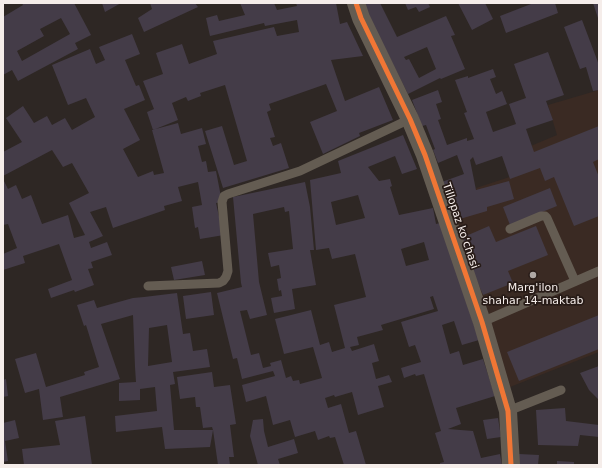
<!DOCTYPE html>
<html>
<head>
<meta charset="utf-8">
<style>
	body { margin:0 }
	#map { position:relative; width:602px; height:468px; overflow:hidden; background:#2e2724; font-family:"DejaVu Sans",sans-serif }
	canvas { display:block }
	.frame { position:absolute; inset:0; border:4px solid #f5edea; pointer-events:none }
</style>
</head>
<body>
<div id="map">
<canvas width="602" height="468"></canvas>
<div class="frame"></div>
</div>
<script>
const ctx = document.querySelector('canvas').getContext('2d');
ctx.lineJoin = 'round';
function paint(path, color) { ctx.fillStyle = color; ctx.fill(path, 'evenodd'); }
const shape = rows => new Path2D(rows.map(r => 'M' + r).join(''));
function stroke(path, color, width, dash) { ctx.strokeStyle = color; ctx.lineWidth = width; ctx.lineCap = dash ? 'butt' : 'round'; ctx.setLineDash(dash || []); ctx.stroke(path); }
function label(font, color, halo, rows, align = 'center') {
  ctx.font = font + ' "DejaVu Sans",sans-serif'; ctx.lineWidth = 3.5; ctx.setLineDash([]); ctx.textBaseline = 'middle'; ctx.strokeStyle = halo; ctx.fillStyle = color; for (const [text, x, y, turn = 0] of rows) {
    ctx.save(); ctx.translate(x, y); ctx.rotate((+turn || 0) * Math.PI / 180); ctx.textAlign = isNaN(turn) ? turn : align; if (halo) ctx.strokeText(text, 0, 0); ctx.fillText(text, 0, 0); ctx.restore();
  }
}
paint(shape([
	[599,90,599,352,510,387,449,221,482,209,476,188,534,169,526,148,557,135,548,105]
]), '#3a2a23');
paint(shape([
	[22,3,74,3,91,35,75,43,78,49,18,81,12,70,3,75,3,17,23,5],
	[61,18,70,34,22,61,17,51,44,36,40,29],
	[102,3,121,3,105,12],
	[150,3,195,3,198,7,144,32,138,18,152,9],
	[240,3,274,3,277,10,297,6,296,3,336,3,340,24,347,22,363,56,331,60,345,101,379,87,393,120,359,133,360,136,323,154,310,122,337,111,326,84,269,104,271,110,267,112,275,137,270,138,273,146,281,143,289,168,223,188,205,131,222,126,234,165,247,161,225,85,200,93,201,96,188,101,186,97,172,103,178,120,153,130,147,112,154,109,143,81,163,74,156,53,182,44,189,64,217,54,213,41,274,27,277,36,299,32,297,20,265,26,264,23,210,36,206,18,217,15,219,21,245,15],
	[362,3,380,3,397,37,446,16,455,35,451,36,465,69,441,79,440,78,408,94],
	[427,47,436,69,419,78,409,59,406,60,404,57],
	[405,3,428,3,430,7,419,12,416,7,408,10],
	[458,3,485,3,493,19,472,30],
	[531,3,555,3,558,13,506,33,500,16,531,4],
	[593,3,599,3,599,21],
	[582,20,599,65,599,90,593,91,586,67,580,69,564,27],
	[132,34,140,54,125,60,136,86,139,85,145,100,124,109,140,140,123,149,138,177,153,171,154,175,164,173,152,130,178,123,181,134,202,128,206,144,198,146,202,162,206,161,208,172,216,171,222,202,216,203,220,221,224,235,200,239,198,227,195,228,192,207,202,205,198,182,178,187,182,201,164,206,165,210,113,228,106,207,90,212,103,236,89,242,91,248,107,242,112,255,91,262,93,268,88,269,94,285,75,292,74,290,51,298,48,289,72,280,59,244,23,256,25,263,3,270,3,254,17,248,8,224,3,225,3,179,8,189,16,185,22,199,31,195,42,224,68,215,74,238,85,235,69,203,89,193,72,163,63,167,52,150,3,176,3,152,22,142,6,118,23,106,34,123,47,116,52,125,65,118,72,130,95,117,86,98,68,105,52,65,90,49,96,64,105,60,99,47],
	[548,52,564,95,546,101,553,120,526,129,534,152,599,126,599,159,593,162,599,177,599,216,574,226,554,177,545,181,540,168,510,179,502,156,476,165,473,157,470,160,476,190,509,181,514,199,487,207,487,211,453,221,439,183,464,174,457,155,438,163,433,150,435,149,426,125,422,126,412,100,438,90,442,102,436,104,441,119,438,120,447,145,467,138,467,141,474,139,464,113,467,112,455,80,468,76,468,78,493,69,496,77,490,79,496,94,502,91,507,104,486,112,493,132,516,124,509,104,526,98,514,64],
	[403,135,417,169,402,174,395,156,368,167,379,181,390,179,392,186,390,187,399,215,433,208,436,224,440,223,479,340,462,345,454,321,442,325,450,354,459,351,463,365,483,359,495,396,456,408,461,424,448,429,473,431,481,458,500,454,502,465,440,465,440,463,444,462,435,433,441,431,424,374,416,376,415,374,404,378,401,368,421,362,415,345,409,347,401,322,438,311,433,296,430,297,434,309,381,325,383,330,357,337,359,345,350,347,352,351,374,344,379,361,372,363,376,379,389,375,392,382,378,386,384,407,358,415,352,392,335,397,334,395,325,398,328,408,341,404,349,433,356,431,366,465,344,465,335,437,330,438,329,436,318,440,315,431,295,437,290,420,273,425,266,396,246,402,242,385,275,376,273,371,242,379,237,358,233,359,217,293,242,287,241,283,233,197,305,182,310,207,314,250,310,250,316,285,292,289,295,309,274,313,271,298,282,296,281,290,279,291,277,279,281,278,279,265,271,267,268,253,293,249,289,211,285,212,284,207,253,214,259,282,267,315,250,319,247,310,240,311,251,355,259,353,263,368,271,366,270,363,281,360,286,378,291,376,293,381,299,380,300,384,322,378,313,347,284,354,275,319,311,310,320,345,329,342,332,352,345,348,334,305,366,297,355,254,332,259,329,248,316,250,310,180,341,173,338,161],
	[358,195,365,218,336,225,331,202],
	[424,242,429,260,406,266,401,249],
	[550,188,557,206,510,225,503,207],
	[489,226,496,242,536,226,548,255,508,271,513,283,483,295,459,239],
	[202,261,205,275,174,280,171,267],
	[211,292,214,315,186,319,183,296],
	[177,293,183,334,190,333,193,351,207,349,210,367,173,372,175,384,170,385,174,430,213,430,212,427,203,428,200,407,196,407,195,397,180,399,177,377,212,372,214,387,230,385,236,424,230,425,234,457,229,457,230,465,218,465,213,430,210,447,165,449,162,427,116,432,115,416,157,411,155,387,140,389,140,400,119,401,119,383,136,382,135,367,133,315,101,324,120,379,60,397,63,417,43,420,39,389,25,393,15,359,36,353,46,387,85,375,84,372,99,367,86,325,84,326,77,305,94,300,97,308,133,298,144,297],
	[167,325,172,362,148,366,149,328],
	[599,315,599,349,519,381,507,352],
	[599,366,599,400,589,390,580,373],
	[6,379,8,396,3,397,3,380],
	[565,408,566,421,599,425,599,437,580,435,578,446,538,445,536,410],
	[85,416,92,465,24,465,22,449,60,445,55,421],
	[498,418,501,437,487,439,483,420],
	[263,419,264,431,268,447,294,439,298,453,278,459,280,465,258,465,250,436,253,420],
	[15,420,19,438,5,441,8,461,3,462,3,423],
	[519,454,539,455,538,465,519,465],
	[557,461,574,462,574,465,557,465]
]), '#443c48');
stroke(shape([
	[510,229,541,216,545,216,547,218,575,281],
	[148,286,219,283,223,281,226,277,228,271,222,202,224,196,228,194,300,171,410,119],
	[482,322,599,271],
	[508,411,561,390]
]), '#645c52', 9);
stroke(shape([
	[356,3,361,18,410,119,425,155,482,322,508,411,511,465]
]), '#645c52', 18);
stroke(shape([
	[356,3,361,18,410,119,425,155,482,322,508,411,511,465]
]), '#f07635', 5);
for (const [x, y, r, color] of [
	[533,275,4,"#afa8a5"]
]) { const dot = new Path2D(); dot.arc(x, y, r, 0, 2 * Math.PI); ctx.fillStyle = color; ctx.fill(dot); stroke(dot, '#271b17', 1.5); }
label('11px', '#f5edea', '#271b17', [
	["Tillopaz koʻchasi",460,226,71]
]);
label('11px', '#f5edea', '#271b17', [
	["Marg'ilon",533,288],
	["shahar 14-maktab",533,301]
]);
</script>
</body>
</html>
